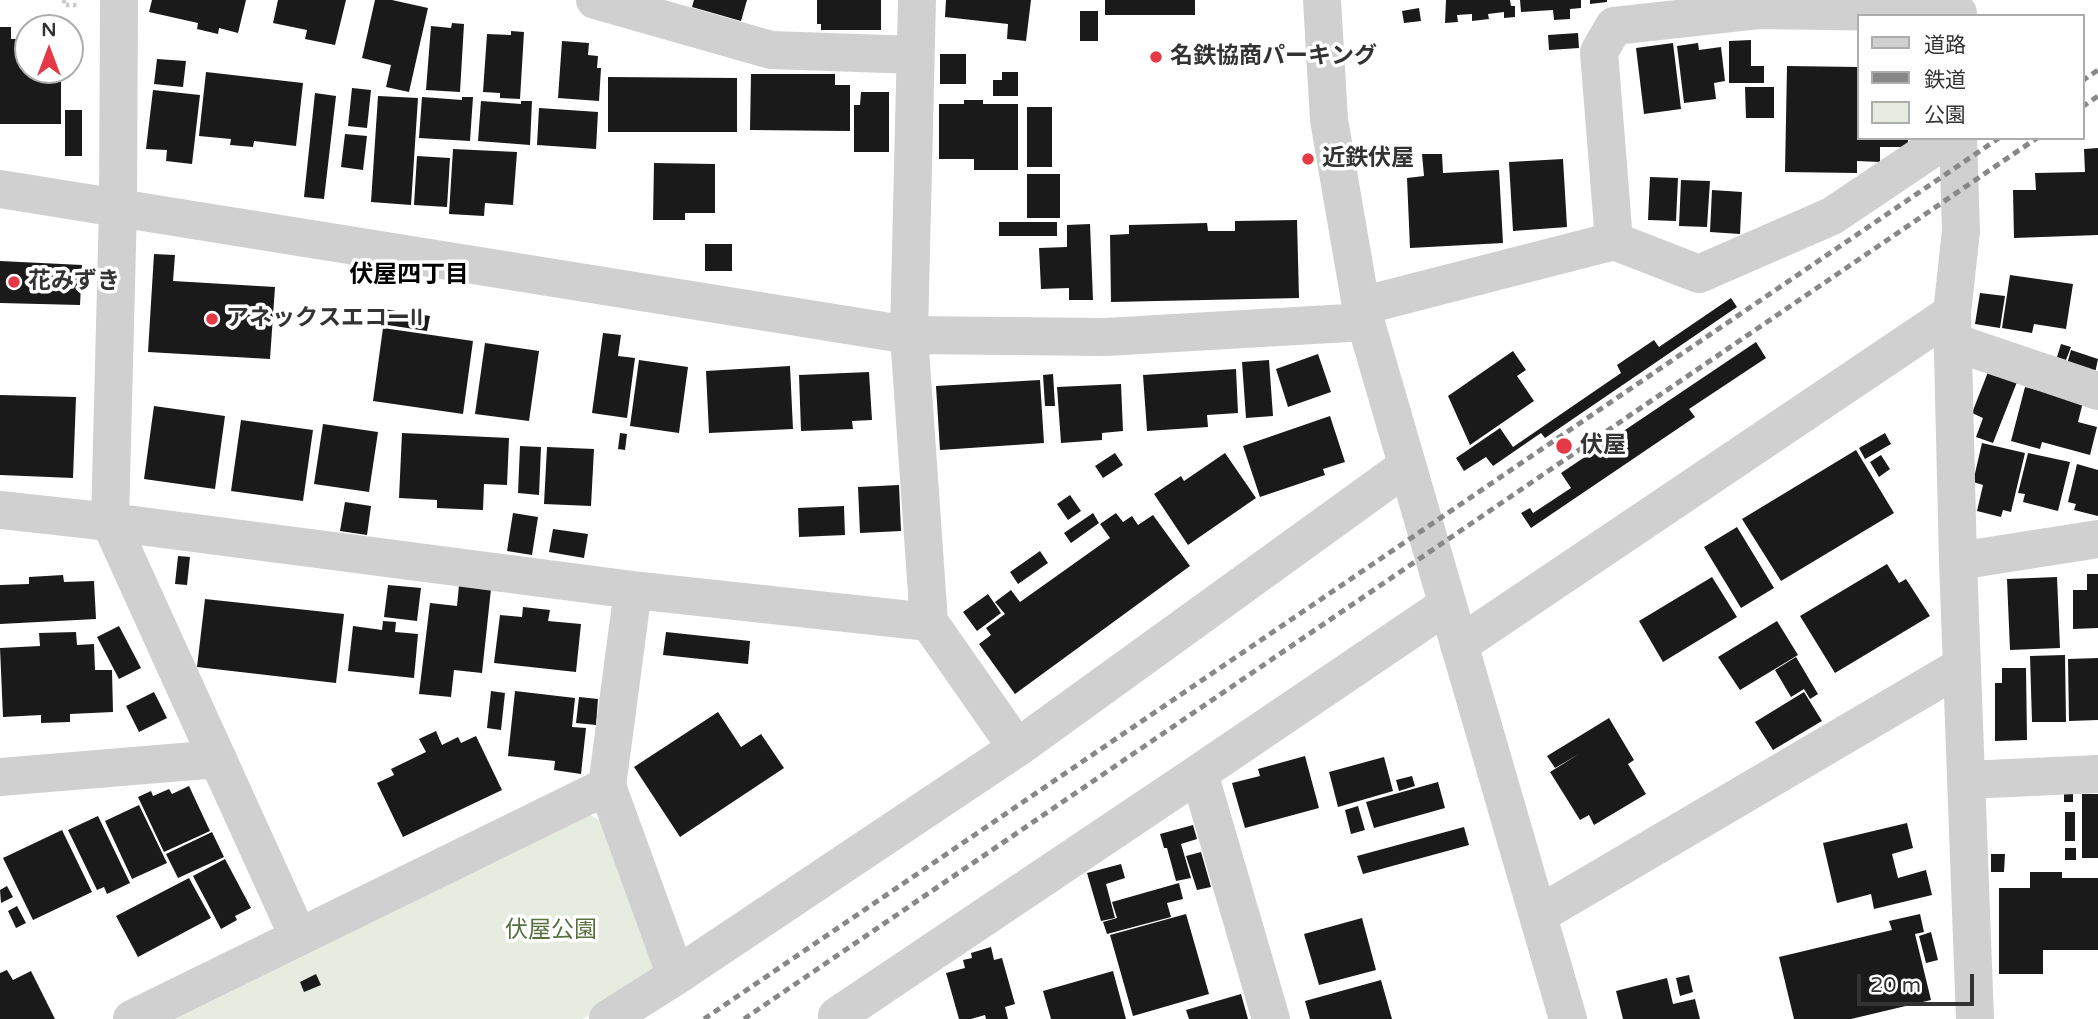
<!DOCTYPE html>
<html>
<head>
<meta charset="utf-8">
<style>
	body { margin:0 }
	#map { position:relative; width:2098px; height:1019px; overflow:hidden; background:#fff; font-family:"Varela Round","Noto Sans JP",sans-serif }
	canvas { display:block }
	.legend { position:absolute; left:1857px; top:14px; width:228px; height:126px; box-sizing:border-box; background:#fff; border:2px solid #adadad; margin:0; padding:9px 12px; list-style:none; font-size:21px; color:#333 }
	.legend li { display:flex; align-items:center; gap:14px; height:35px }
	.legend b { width:35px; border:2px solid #adadad }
	.north { position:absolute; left:14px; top:14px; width:70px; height:70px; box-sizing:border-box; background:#fff; border:2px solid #adadad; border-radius:50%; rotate:0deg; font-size:19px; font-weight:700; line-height:28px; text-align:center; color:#333 }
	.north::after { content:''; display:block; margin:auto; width:24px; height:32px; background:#e63946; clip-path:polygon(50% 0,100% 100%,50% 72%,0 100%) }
	.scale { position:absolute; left:1857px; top:974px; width:117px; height:32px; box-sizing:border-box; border:4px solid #333; border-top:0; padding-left:9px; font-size:21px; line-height:24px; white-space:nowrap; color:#333; -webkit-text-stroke:5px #fff; paint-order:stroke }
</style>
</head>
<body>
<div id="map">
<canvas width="2098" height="1019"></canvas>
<ul class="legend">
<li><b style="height:9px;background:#d0d0d0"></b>道路</li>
<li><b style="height:9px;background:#888"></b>鉄道</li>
<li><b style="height:19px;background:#e6ecdf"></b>公園</li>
</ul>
<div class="north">N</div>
<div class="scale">20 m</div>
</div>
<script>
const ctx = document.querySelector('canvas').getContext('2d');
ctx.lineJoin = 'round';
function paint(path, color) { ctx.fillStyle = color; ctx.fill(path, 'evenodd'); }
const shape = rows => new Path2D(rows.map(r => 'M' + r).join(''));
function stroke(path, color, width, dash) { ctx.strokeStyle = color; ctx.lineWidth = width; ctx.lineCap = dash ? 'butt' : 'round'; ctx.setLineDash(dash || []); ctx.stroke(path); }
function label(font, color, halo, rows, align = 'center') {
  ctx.font = font + ' "Varela Round","Noto Sans JP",sans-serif'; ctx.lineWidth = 7; ctx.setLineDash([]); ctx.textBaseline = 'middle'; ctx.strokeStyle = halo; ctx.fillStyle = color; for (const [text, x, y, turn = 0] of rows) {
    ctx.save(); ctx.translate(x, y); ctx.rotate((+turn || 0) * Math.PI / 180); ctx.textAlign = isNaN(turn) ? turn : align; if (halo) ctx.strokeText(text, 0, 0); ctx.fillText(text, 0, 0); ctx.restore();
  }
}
paint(shape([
	[590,815,605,823,657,974,583,1019,176,1019]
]), '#e6ecdf');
paint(shape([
	[152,0,246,0,238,33,219,28,218,34,197,29,198,23,149,12],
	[278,0,346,0,335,45,305,39,307,30,273,23],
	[375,0,392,0,428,8,409,92,386,87,391,65,362,58],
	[694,0,747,0,741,21,692,7],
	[817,0,881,0,881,30,821,30,821,24,817,24],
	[946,0,1031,0,1026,41,1007,39,1008,24,945,17],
	[1105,0,1195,0,1195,15,1105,15],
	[1446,0,1510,0,1511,6,1515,6,1515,17,1504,18,1504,12,1488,14,1489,19,1472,21,1472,14,1457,15,1458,22,1445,23],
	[1520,0,1581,0,1581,8,1570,9,1570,19,1554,20,1553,10,1521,12],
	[1590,0,1607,0,1607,2,1590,4],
	[1419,8,1421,21,1404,23,1402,11],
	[1080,11,1098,11,1098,41,1080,41],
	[452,23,464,24,460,92,426,90,431,26,451,28],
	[0,27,11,27,11,39,28,39,28,70,61,70,61,124,0,124],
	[511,31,524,32,520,99,500,98,500,93,483,92,487,34,511,35],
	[1578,33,1579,48,1549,50,1548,35],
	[1751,40,1751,66,1764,66,1764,83,1729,83,1729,41],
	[562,41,589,43,588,55,598,56,597,68,601,68,599,101,558,98],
	[1673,43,1681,109,1644,114,1636,48],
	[1698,43,1699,50,1721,47,1725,81,1714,83,1716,99,1684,103,1677,46],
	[940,54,966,54,966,84,940,84],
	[157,59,186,61,183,87,154,84],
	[1787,66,1858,67,1858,138,1908,138,1908,147,1880,147,1880,162,1857,161,1857,173,1785,172],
	[206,72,303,83,296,146,254,141,253,147,230,145,231,139,199,136],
	[1002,72,1018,72,1018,96,993,96,993,80,1002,80],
	[751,74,835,74,835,85,850,85,850,131,750,130],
	[608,77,737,78,737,132,608,132],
	[1745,87,1774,87,1774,118,1746,118],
	[352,88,371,90,367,128,348,126],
	[153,90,200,95,192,164,166,161,167,150,146,149],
	[861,92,889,92,889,152,854,152,854,105,860,105],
	[315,93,336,96,324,199,304,197],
	[378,96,418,98,411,205,371,202],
	[422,97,462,100,462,97,473,97,470,141,419,138],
	[964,100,983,100,983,104,1018,104,1018,170,974,170,974,159,939,159,939,104,964,104],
	[481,101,521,104,521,101,532,101,530,145,478,141],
	[1027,107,1052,107,1052,167,1027,167],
	[539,108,598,112,596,149,537,145],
	[65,110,82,110,82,156,65,156],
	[345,134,367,136,363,170,341,167],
	[2098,148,2098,235,2014,238,2013,190,2036,190,2035,173,2085,172,2084,149],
	[453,149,517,152,513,205,485,203,484,216,449,214],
	[1422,154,1442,154,1443,173,1499,170,1503,243,1410,248,1407,178,1424,176],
	[417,156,450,158,447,207,414,205],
	[1563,159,1567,227,1513,231,1509,162],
	[654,163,715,164,715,213,685,213,685,220,653,220],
	[1027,174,1060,174,1060,218,1027,218],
	[1650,177,1678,178,1676,221,1648,220],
	[1681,180,1710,181,1707,227,1679,226],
	[1712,190,1742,192,1740,234,1710,232],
	[1297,220,1299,298,1111,302,1110,235,1129,234,1129,225,1207,223,1208,231,1235,231,1235,221],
	[999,222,1057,222,1057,236,999,236],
	[1090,224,1093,300,1069,300,1069,288,1041,289,1039,248,1067,247,1067,225],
	[705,244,732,244,732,271,705,271],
	[154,254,175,255,173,281,275,287,270,359,148,352],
	[0,261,82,265,80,305,0,303],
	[2010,275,2073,284,2066,329,2034,324,2032,333,2002,328],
	[1980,293,2005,296,2000,328,1975,324],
	[1731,298,1737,307,1545,438,1541,433,1493,466,1486,457,1464,471,1456,458,1500,428,1513,447,1621,373,1617,365,1654,340,1659,347],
	[383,309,430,316,427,331,381,324],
	[383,328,473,341,463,414,373,401],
	[603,333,621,335,618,356,635,358,627,418,592,413],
	[1756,342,1766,358,1689,409,1695,417,1531,528,1521,513,1530,508,1533,513,1571,488,1561,473],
	[485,343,539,351,529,421,475,414],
	[2061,344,2071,347,2066,360,2057,357],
	[2071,350,2098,359,2095,373,2067,364],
	[1513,351,1526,370,1517,376,1534,401,1470,445,1448,396],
	[1318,354,1331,392,1288,407,1276,369],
	[639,360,688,367,679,433,630,426],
	[1269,360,1273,416,1246,418,1242,362],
	[790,366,793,429,709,433,706,371],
	[1236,369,1238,413,1207,415,1208,427,1147,431,1143,375],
	[869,372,872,420,852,421,853,429,801,431,799,375],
	[1988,372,2017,382,1993,443,1976,437,1983,418,1972,413],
	[1053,374,1055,406,1045,406,1043,375],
	[1040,380,1044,443,940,450,936,386],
	[1121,384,1123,431,1102,433,1102,440,1061,443,1057,387],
	[2025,387,2083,402,2078,422,2097,427,2090,455,2042,442,2040,449,2011,441],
	[0,395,76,397,73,478,0,475],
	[154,406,225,416,215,489,144,479],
	[1330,416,1345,462,1323,469,1325,475,1260,497,1243,446],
	[241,420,313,430,303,501,231,491],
	[323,424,378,432,369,492,314,484],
	[402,433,509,438,507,485,484,484,483,510,437,508,437,500,399,498],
	[620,433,627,434,625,450,618,449],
	[1885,433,1891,444,1865,459,1859,448],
	[1982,443,2025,453,2011,512,2003,510,2001,517,1977,511,1983,485,1973,482],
	[520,446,541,447,539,495,518,493],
	[547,447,594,449,591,506,544,504],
	[1856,450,1894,513,1781,581,1742,519],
	[1115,453,1123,465,1103,478,1095,466],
	[1225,453,1256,498,1188,545,1154,494,1181,476,1184,481],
	[2028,453,2070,462,2058,511,2023,502,2025,494,2018,493],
	[1881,455,1890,469,1879,477,1870,462],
	[2077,464,2098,470,2098,516,2074,510,2076,504,2068,502],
	[899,485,901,531,860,533,858,487],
	[1070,495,1081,511,1068,520,1057,504],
	[345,502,371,506,367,535,340,531],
	[844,506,845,535,799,537,798,508],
	[513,513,538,517,532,555,507,551],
	[1093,513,1099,523,1071,543,1064,533],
	[1116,513,1123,522,1132,516,1138,525,1153,515,1190,566,1015,694,979,644,991,635,986,628,1005,614,995,602,1011,590,1020,602,1110,538,1100,524],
	[1737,527,1774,588,1741,608,1704,547],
	[553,529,588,534,584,558,549,552],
	[1040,551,1048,563,1018,584,1010,572],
	[178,556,190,557,187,585,175,584],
	[1887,564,1899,583,1906,579,1930,616,1835,673,1800,616],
	[2087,574,2098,574,2098,628,2073,629,2073,590,2087,590],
	[63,575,64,582,94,581,96,619,0,624,0,585,29,584,29,577],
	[1712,577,1737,617,1663,662,1639,621],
	[2057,577,2060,648,2010,650,2007,579],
	[388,585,421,588,417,621,384,617],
	[459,585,491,589,482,673,454,670,451,697,419,694,430,603,457,606],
	[988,594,1001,613,977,631,963,612],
	[205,599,344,614,336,683,197,667],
	[523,607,550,610,548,621,581,624,576,672,494,663,500,615,522,617],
	[383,621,396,622,395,632,418,634,414,678,348,671,353,626,382,630],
	[1777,621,1798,655,1740,690,1718,657],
	[119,626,141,668,119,679,97,637],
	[76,632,77,645,94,644,95,670,112,670,113,712,70,714,70,722,41,723,41,715,3,717,0,648,40,646,39,633],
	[666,632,750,641,748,664,663,655],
	[2065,655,2066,722,2032,722,2030,656],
	[1796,657,1818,694,1810,699,1804,689,1791,697,1775,670],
	[2098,658,2098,720,2069,721,2068,659],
	[2002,668,2026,668,2027,740,1995,741,1995,683,2002,683],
	[491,691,505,693,501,730,487,728],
	[515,691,575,698,572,727,586,728,581,774,554,770,555,761,508,756],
	[154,692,167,718,139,732,126,706],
	[1804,692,1822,721,1773,750,1755,722],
	[579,697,598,699,596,725,576,723],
	[718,712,741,747,761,734,784,768,680,837,634,767],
	[1609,718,1634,760,1628,764,1646,794,1594,825,1589,815,1580,820,1550,772,1579,754,1555,768,1547,756],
	[436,731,442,745,458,737,461,743,476,736,502,790,403,837,377,783,394,775,391,769,426,752,419,739],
	[1305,756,1319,808,1245,828,1232,783,1260,776,1258,769],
	[1384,757,1393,791,1338,807,1329,772],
	[1412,776,1415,786,1399,791,1396,780],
	[1438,782,1445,808,1374,828,1366,802],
	[189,786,210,831,164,852,138,797,151,791,153,796,169,789,172,794],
	[2064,794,2073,794,2073,802,2064,802],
	[2082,794,2098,794,2098,858,2082,858],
	[139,805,167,863,132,879,105,821],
	[1358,806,1365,830,1351,834,1345,810],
	[2065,812,2075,812,2075,841,2065,841],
	[98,816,130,883,107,894,104,887,97,890,68,830],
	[1907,823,1913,848,1892,854,1898,878,1926,870,1932,895,1874,909,1871,894,1837,903,1823,843],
	[1193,825,1197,839,1181,844,1191,878,1176,881,1167,848,1164,848,1160,834],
	[1464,827,1469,845,1363,874,1357,856],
	[62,830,92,892,33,920,3,858],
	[212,832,224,857,178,878,166,854],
	[2065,848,2076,848,2076,860,2065,860],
	[1201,852,1211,887,1197,890,1186,856],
	[1991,854,2005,854,2004,872,1991,872],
	[225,859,251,908,235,916,237,920,221,929,193,876],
	[1121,864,1125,878,1106,884,1115,918,1101,921,1087,873],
	[2030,872,2062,872,2062,878,2098,878,2098,950,2043,950,2043,974,1999,974,1999,888,2030,888],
	[189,878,211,918,138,957,116,916],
	[1179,883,1183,899,1167,903,1171,917,1107,934,1103,922,1117,918,1112,902],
	[7,886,13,897,1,903,0,890],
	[17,906,26,923,16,928,8,911],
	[1186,914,1209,994,1133,1016,1110,935],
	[1920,914,1924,932,1915,934,1931,1000,1851,1019,1794,1019,1779,957,1892,930,1889,921],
	[1362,918,1376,970,1319,985,1304,934],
	[1931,932,1938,960,1926,963,1919,936],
	[991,947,994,960,1002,958,1015,1004,1005,1007,1008,1019,986,1019,985,1015,971,1019,959,1019,946,973,965,968,963,960,972,958,971,953],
	[7,970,13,980,31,971,55,1019,0,1019,0,973],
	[1113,971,1126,1019,1051,1019,1043,991],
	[316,974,321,985,304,992,300,982],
	[1689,975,1693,992,1680,996,1676,978],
	[1667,978,1673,1004,1695,999,1700,1019,1623,1019,1616,991],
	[1381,980,1392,1019,1310,1019,1305,1001],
	[1241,994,1248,1019,1189,1019,1186,1010]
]), '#1a1a1a');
stroke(shape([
	[64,0,64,5,79,5]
]), '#cdcdcd', 4.5, [3.5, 3.5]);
stroke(shape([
	[119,0,118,207,110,522,298,936],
	[595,0,771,50,915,55],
	[917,0,909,335,929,622,1017,748,1407,466],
	[1322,0,1329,120,1361,306,1568,1019],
	[1958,138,1961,231,1952,313,1958,561,1975,1019],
	[0,189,909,335,1106,337,1365,322],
	[1614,241,1599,52,1614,26,1758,10,1958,13],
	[1361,306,1614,241,1699,274,1832,216,1948,138],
	[1953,342,2098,391],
	[0,510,110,522,633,590,929,622],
	[1958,561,2098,539],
	[1459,645,1952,313],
	[0,777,218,759],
	[1966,780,2098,774],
	[1538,915,1962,666],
	[676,976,1017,748],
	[132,1019,607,786],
	[608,1019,676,976,607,786,633,590],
	[838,1019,837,1016,1199,773],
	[1271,1019,1199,773,1447,605]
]), '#d0d0d0', 38);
stroke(shape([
	[2082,81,2098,70],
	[2082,107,2098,96],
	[704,1019,1999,138],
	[744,1019,2037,138]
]), '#888', 5, [7, 5]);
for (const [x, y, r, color] of [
	[1156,57,7,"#e63946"],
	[1308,159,7,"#e63946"],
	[14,282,7,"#e63946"],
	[212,319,7,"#e63946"],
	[1564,446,9,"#e63946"]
]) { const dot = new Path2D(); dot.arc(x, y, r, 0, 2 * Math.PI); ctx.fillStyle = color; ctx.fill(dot); stroke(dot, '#fff', 2.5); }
label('bold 23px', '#333', '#fff', [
	["名鉄協商パーキング",1170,57],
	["近鉄伏屋",1322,159],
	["花みずき",28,282],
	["アネックスエコーII",226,319],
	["伏屋",1580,446]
], 'left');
label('23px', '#56703f', '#fff', [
	["伏屋公園",551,931]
]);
label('bold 24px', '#000', '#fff', [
	["伏屋四丁目",409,276]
]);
</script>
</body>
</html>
